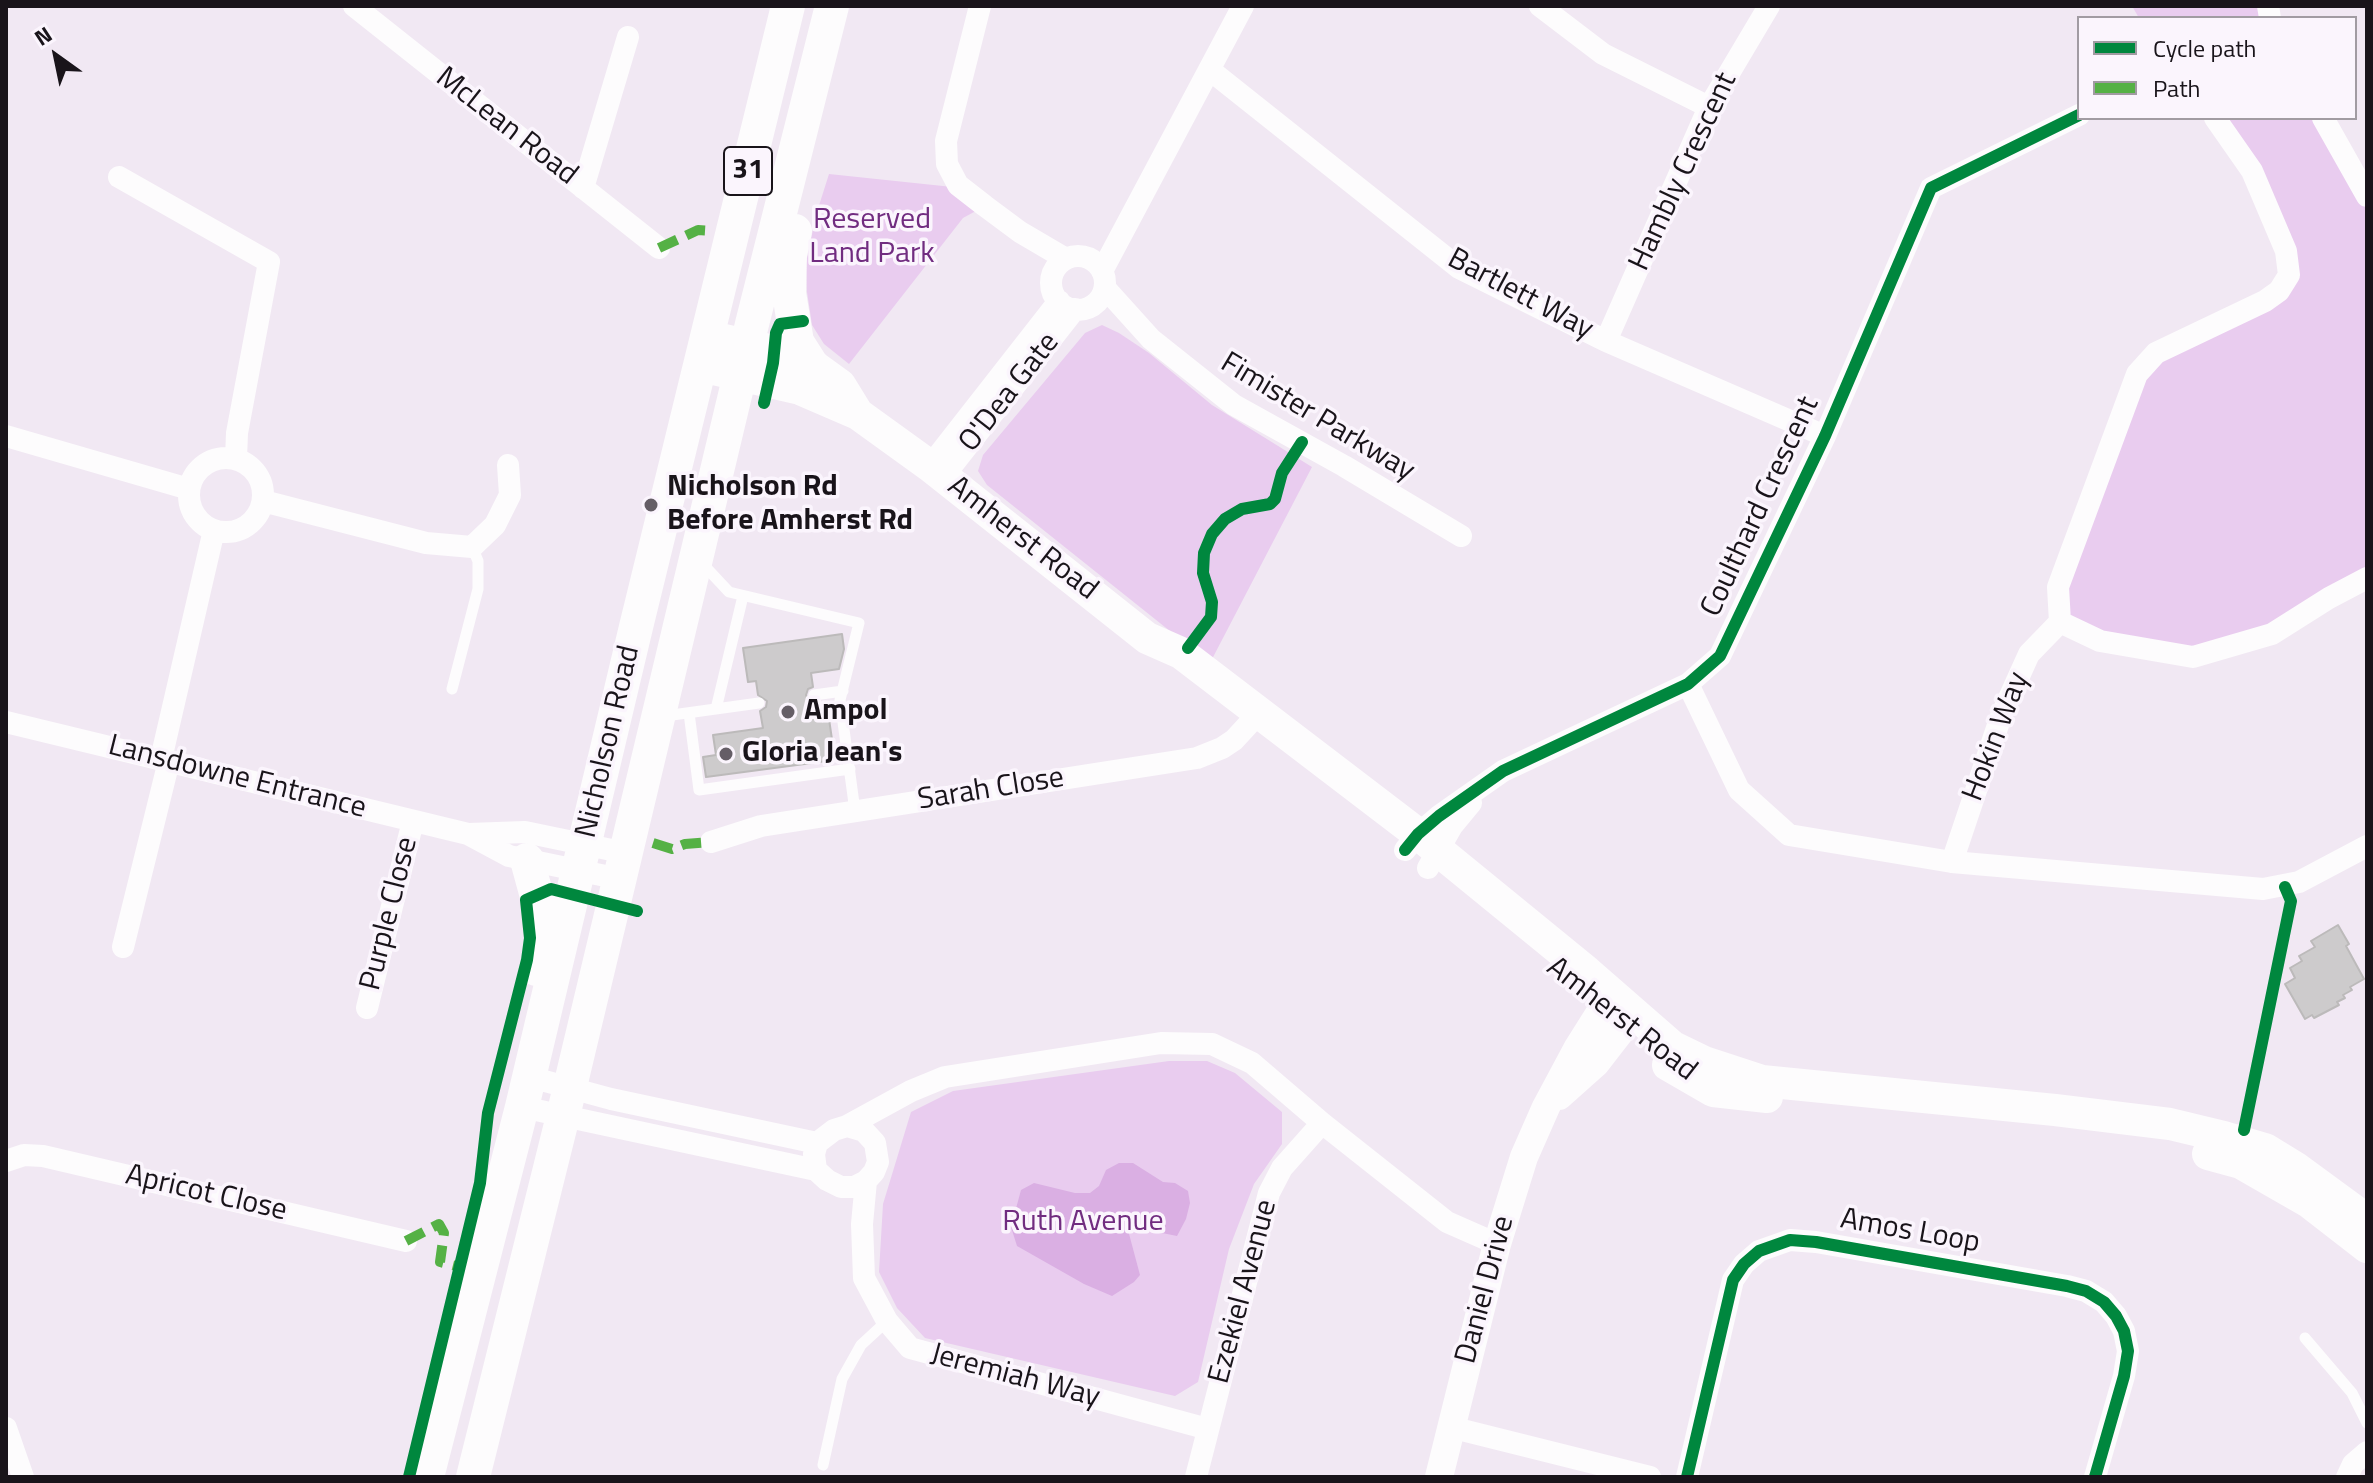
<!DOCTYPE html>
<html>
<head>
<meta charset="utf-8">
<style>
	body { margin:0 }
	#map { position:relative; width:2373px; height:1483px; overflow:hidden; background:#f1e8f3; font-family:"Titillium Web",sans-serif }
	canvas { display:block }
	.frame { position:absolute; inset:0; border:8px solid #19141a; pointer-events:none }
	.legend { position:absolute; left:2077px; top:16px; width:280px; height:104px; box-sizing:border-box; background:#fbf5fd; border:2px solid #a19ba2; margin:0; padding:10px 14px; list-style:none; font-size:24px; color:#19141a }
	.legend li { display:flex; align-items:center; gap:16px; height:40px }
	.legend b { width:40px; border:2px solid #a19ba2 }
	.north { position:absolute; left:16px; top:16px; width:80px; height:80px; -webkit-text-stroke:6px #fbf5fd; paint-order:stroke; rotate:327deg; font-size:22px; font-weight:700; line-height:32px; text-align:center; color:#19141a }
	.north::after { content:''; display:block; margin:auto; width:28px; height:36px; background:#19141a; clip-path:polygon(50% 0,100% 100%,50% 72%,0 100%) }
</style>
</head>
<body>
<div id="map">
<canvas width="2373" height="1483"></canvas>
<div class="frame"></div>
<ul class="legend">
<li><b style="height:10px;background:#00873e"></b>Cycle path</li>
<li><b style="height:10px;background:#55b145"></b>Path</li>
</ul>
<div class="north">N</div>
</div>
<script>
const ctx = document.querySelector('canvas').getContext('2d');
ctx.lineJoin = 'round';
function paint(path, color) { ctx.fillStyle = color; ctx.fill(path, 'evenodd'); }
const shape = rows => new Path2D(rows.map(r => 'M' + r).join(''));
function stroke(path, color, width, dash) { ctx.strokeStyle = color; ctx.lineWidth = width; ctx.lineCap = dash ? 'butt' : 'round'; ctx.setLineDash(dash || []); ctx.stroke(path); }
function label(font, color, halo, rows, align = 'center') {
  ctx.font = font + ' "Titillium Web",sans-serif'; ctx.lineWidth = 7; ctx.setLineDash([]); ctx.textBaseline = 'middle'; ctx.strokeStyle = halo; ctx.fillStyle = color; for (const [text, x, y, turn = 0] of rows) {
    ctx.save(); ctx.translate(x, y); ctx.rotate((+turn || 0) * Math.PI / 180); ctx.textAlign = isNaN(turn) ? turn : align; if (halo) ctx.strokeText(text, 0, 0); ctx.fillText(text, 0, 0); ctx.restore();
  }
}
paint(shape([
	[2132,6,2263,6,2267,18,2139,18],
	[2219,118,2319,118,2367,210,2367,574,2270,631,2193,654,2100,638,2064,618,2061,588,2143,382,2158,363,2297,277],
	[829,174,962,188,985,206,963,218,849,364,824,344,812,325,807,292,806,263,816,215],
	[1102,325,1119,333,1149,353,1212,405,1312,467,1210,663,987,485,978,471,983,455,1085,333],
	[1169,1061,1207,1061,1235,1073,1282,1112,1282,1144,1254,1184,1229,1249,1198,1382,1175,1396,925,1338,897,1308,879,1272,883,1204,911,1112,953,1091]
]), '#e9ccef');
paint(shape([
	[1119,1163,1133,1163,1163,1182,1175,1183,1188,1191,1190,1203,1186,1219,1177,1236,1157,1232,1143,1225,1132,1225,1128,1230,1140,1275,1134,1282,1112,1296,1084,1284,1017,1246,1011,1227,1021,1190,1034,1183,1075,1193,1090,1193,1099,1186,1106,1170]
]), '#daafe3');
const building = shape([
	[842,634,844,649,839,669,811,673,813,687,808,689,806,695,808,701,815,703,818,721,829,719,835,760,706,777,703,757,716,755,713,735,763,728,760,711,766,707,767,701,758,695,756,681,748,682,743,648,842,634],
	[2338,925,2349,944,2346,946,2364,979,2350,987,2352,990,2343,995,2345,998,2337,1002,2339,1005,2314,1018,2312,1015,2305,1019,2285,984,2295,978,2290,968,2302,961,2299,956,2315,947,2311,941,2338,925]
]);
paint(building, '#cdcbcc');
stroke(building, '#bcbaba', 2);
stroke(shape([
	[700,561,729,592,859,623,840,700,855,811],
	[452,689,478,589,478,561,472,547],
	[814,695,843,691],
	[716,709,743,596],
	[689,713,699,790,850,769],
	[665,716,759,703],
	[2305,1338,2352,1393,2367,1423],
	[823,1465,842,1379,861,1345,887,1321]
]), '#fdfcfd', 11);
stroke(shape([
	[354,6,659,248],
	[980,6,946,141,947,164,958,185,985,206,1020,232,1066,259],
	[1540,6,1603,54,1709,107],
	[2268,6,2270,18],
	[1210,70,1459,268,1606,341,1825,436],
	[2323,118,2367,196],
	[119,177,269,262,237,433,236,459],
	[583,188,628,37],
	'1051 283a27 27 0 1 1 54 0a27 27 0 1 1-54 0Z',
	[1102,271,1243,6],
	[1105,288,1151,339,1234,405,1344,466,1461,536],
	[1606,341,1709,107,1769,6],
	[6,436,189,489],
	'189 495a37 37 0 1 1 74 0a37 37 0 1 1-74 0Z',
	[930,466,1059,301],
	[943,477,1075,309],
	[263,501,426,543,472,547,495,525,510,495,508,465],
	[2060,622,2058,587,2137,374,2156,353,2265,301,2279,291,2289,275,2286,251,2252,171,2215,118],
	[2060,622,2100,641,2193,657,2272,634,2329,598,2367,578],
	[1688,684,1739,790,1789,835,1952,862,2263,889,2299,882,2367,846],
	[6,722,468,834,509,856,620,879],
	[161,759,214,530],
	[469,834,525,832,626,853],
	[711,842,761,826,1197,758,1222,748,1234,740,1258,714],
	[1405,850,1418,834,1439,816,1503,771,1688,684,1720,656,1825,436,1931,188,2079,115],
	[1952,862,2001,716,2029,654,2060,622],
	[1428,868,1452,826,1471,803],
	[123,947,169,761],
	[367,1008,413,821],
	[530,1077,611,1099,817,1143],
	[522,1107,816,1170],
	[847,1126,911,1091,945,1077,1161,1043,1212,1044,1252,1063,1322,1123,1447,1222,1497,1244],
	[847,1126,864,1131,875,1143,878,1162,874,1172,866,1181,854,1187,841,1187,827,1180,816,1170,814,1154,817,1143,834,1130,847,1126],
	[6,1161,24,1155,43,1156,406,1241],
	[866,1181,862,1224,864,1278,887,1321,910,1348,1208,1429],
	[1450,1427,1650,1477],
	[6,1428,23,1477],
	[1196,1477,1269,1193,1282,1168,1322,1123],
	[1687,1477,1733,1280,1744,1264,1759,1251,1790,1240,1816,1242,2067,1286,2086,1291,2104,1302,2116,1316,2124,1331,2128,1351,2124,1376,2095,1477],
	[2347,1477,2353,1464,2367,1452]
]), '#fdfcfd', 22);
stroke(shape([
	[1559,1096,1596,1063,1634,1014],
	[1439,1477,1497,1244,1524,1157,1546,1107,1577,1049,1611,995]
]), '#fdfcfd', 28);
stroke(shape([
	[707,336,792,355,811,364,840,385,856,411],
	[700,366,800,389,858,414,930,466,1147,638,1181,653,1418,834,1587,972,1673,1047,1704,1062,1762,1081,2055,1110,2170,1124,2224,1137,2265,1149,2296,1168,2367,1220],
	[1668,1065,1713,1091,1767,1097],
	[2208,1154,2241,1163,2309,1202,2367,1247]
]), '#fdfcfd', 32);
stroke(shape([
	[795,231,790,255,789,293,797,342,811,364],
	[527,860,539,904,544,941,536,969],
	[427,1477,522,1107,636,627,788,6],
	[473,1477,563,1116,752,324,832,6]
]), '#fdfcfd', 34);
stroke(shape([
	[659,248,698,230,714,231],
	[653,843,672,849,685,844,711,842],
	[406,1241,439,1224,444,1233,440,1262,460,1267]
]), '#55b145', 10, [20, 10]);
stroke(shape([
	[764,403,773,363,776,333,780,324,803,321],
	[1188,648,1211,617,1212,602,1203,573,1204,553,1212,534,1225,519,1242,509,1270,504,1275,499,1282,473,1302,442],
	[1405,850,1418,834,1439,816,1503,771,1688,684,1720,656,1825,436,1931,188,2079,115],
	[2244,1130,2291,901,2285,887],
	[409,1477,480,1183,488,1113,527,960,530,938,526,900,551,889,637,911],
	[1687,1477,1733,1280,1744,1264,1759,1251,1790,1240,1816,1242,2067,1286,2086,1291,2104,1302,2116,1316,2124,1331,2128,1351,2124,1376,2095,1477]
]), '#00873e', 12);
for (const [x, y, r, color] of [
	[651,505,8,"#655e66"],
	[788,712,8,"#655e66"],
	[726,754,8,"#655e66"]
]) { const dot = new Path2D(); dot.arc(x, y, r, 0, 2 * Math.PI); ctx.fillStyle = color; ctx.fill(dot); stroke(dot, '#fbf5fd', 3); }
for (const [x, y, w] of [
	[748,171,48]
]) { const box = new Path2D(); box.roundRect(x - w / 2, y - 24, w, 48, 6); ctx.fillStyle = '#fbf5fd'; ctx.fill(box); stroke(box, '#19141a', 2); }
label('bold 28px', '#19141a', null, [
	["31",748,171]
]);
label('30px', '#19141a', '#fbf5fd', [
	["McLean Road",506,127,38],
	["Hambly Crescent",1684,172,-65],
	["Bartlett Way",1520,295,28],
	["O'Dea Gate",1010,393,-52],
	["Fimister Parkway",1317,418,31],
	["Coulthard Crescent",1761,507,-65],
	["Amherst Road",1022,539,38],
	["Hokin Way",1997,737,-69],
	["Nicholson Road",609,742,-77],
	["Lansdowne Entrance",237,778,14],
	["Sarah Close",991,790,-9],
	["Purple Close",390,914,-76],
	["Amherst Road",1621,1020,38],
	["Apricot Close",206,1194,13],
	["Amos Loop",1910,1232,10],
	["Daniel Drive",1486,1290,-75],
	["Ezekiel Avenue",1244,1292,-75],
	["Jeremiah Way",1015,1377,15]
]);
label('30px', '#712c80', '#fbf5fd', [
	["Reserved",872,221],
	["Land Park",872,255],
	["Ruth Avenue",1083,1223]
]);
label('bold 30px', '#19141a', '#fbf5fd', [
	["Nicholson Rd",667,488],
	["Before Amherst Rd",667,522],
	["Ampol",804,712],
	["Gloria Jean's",742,754]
], 'left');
</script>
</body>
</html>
